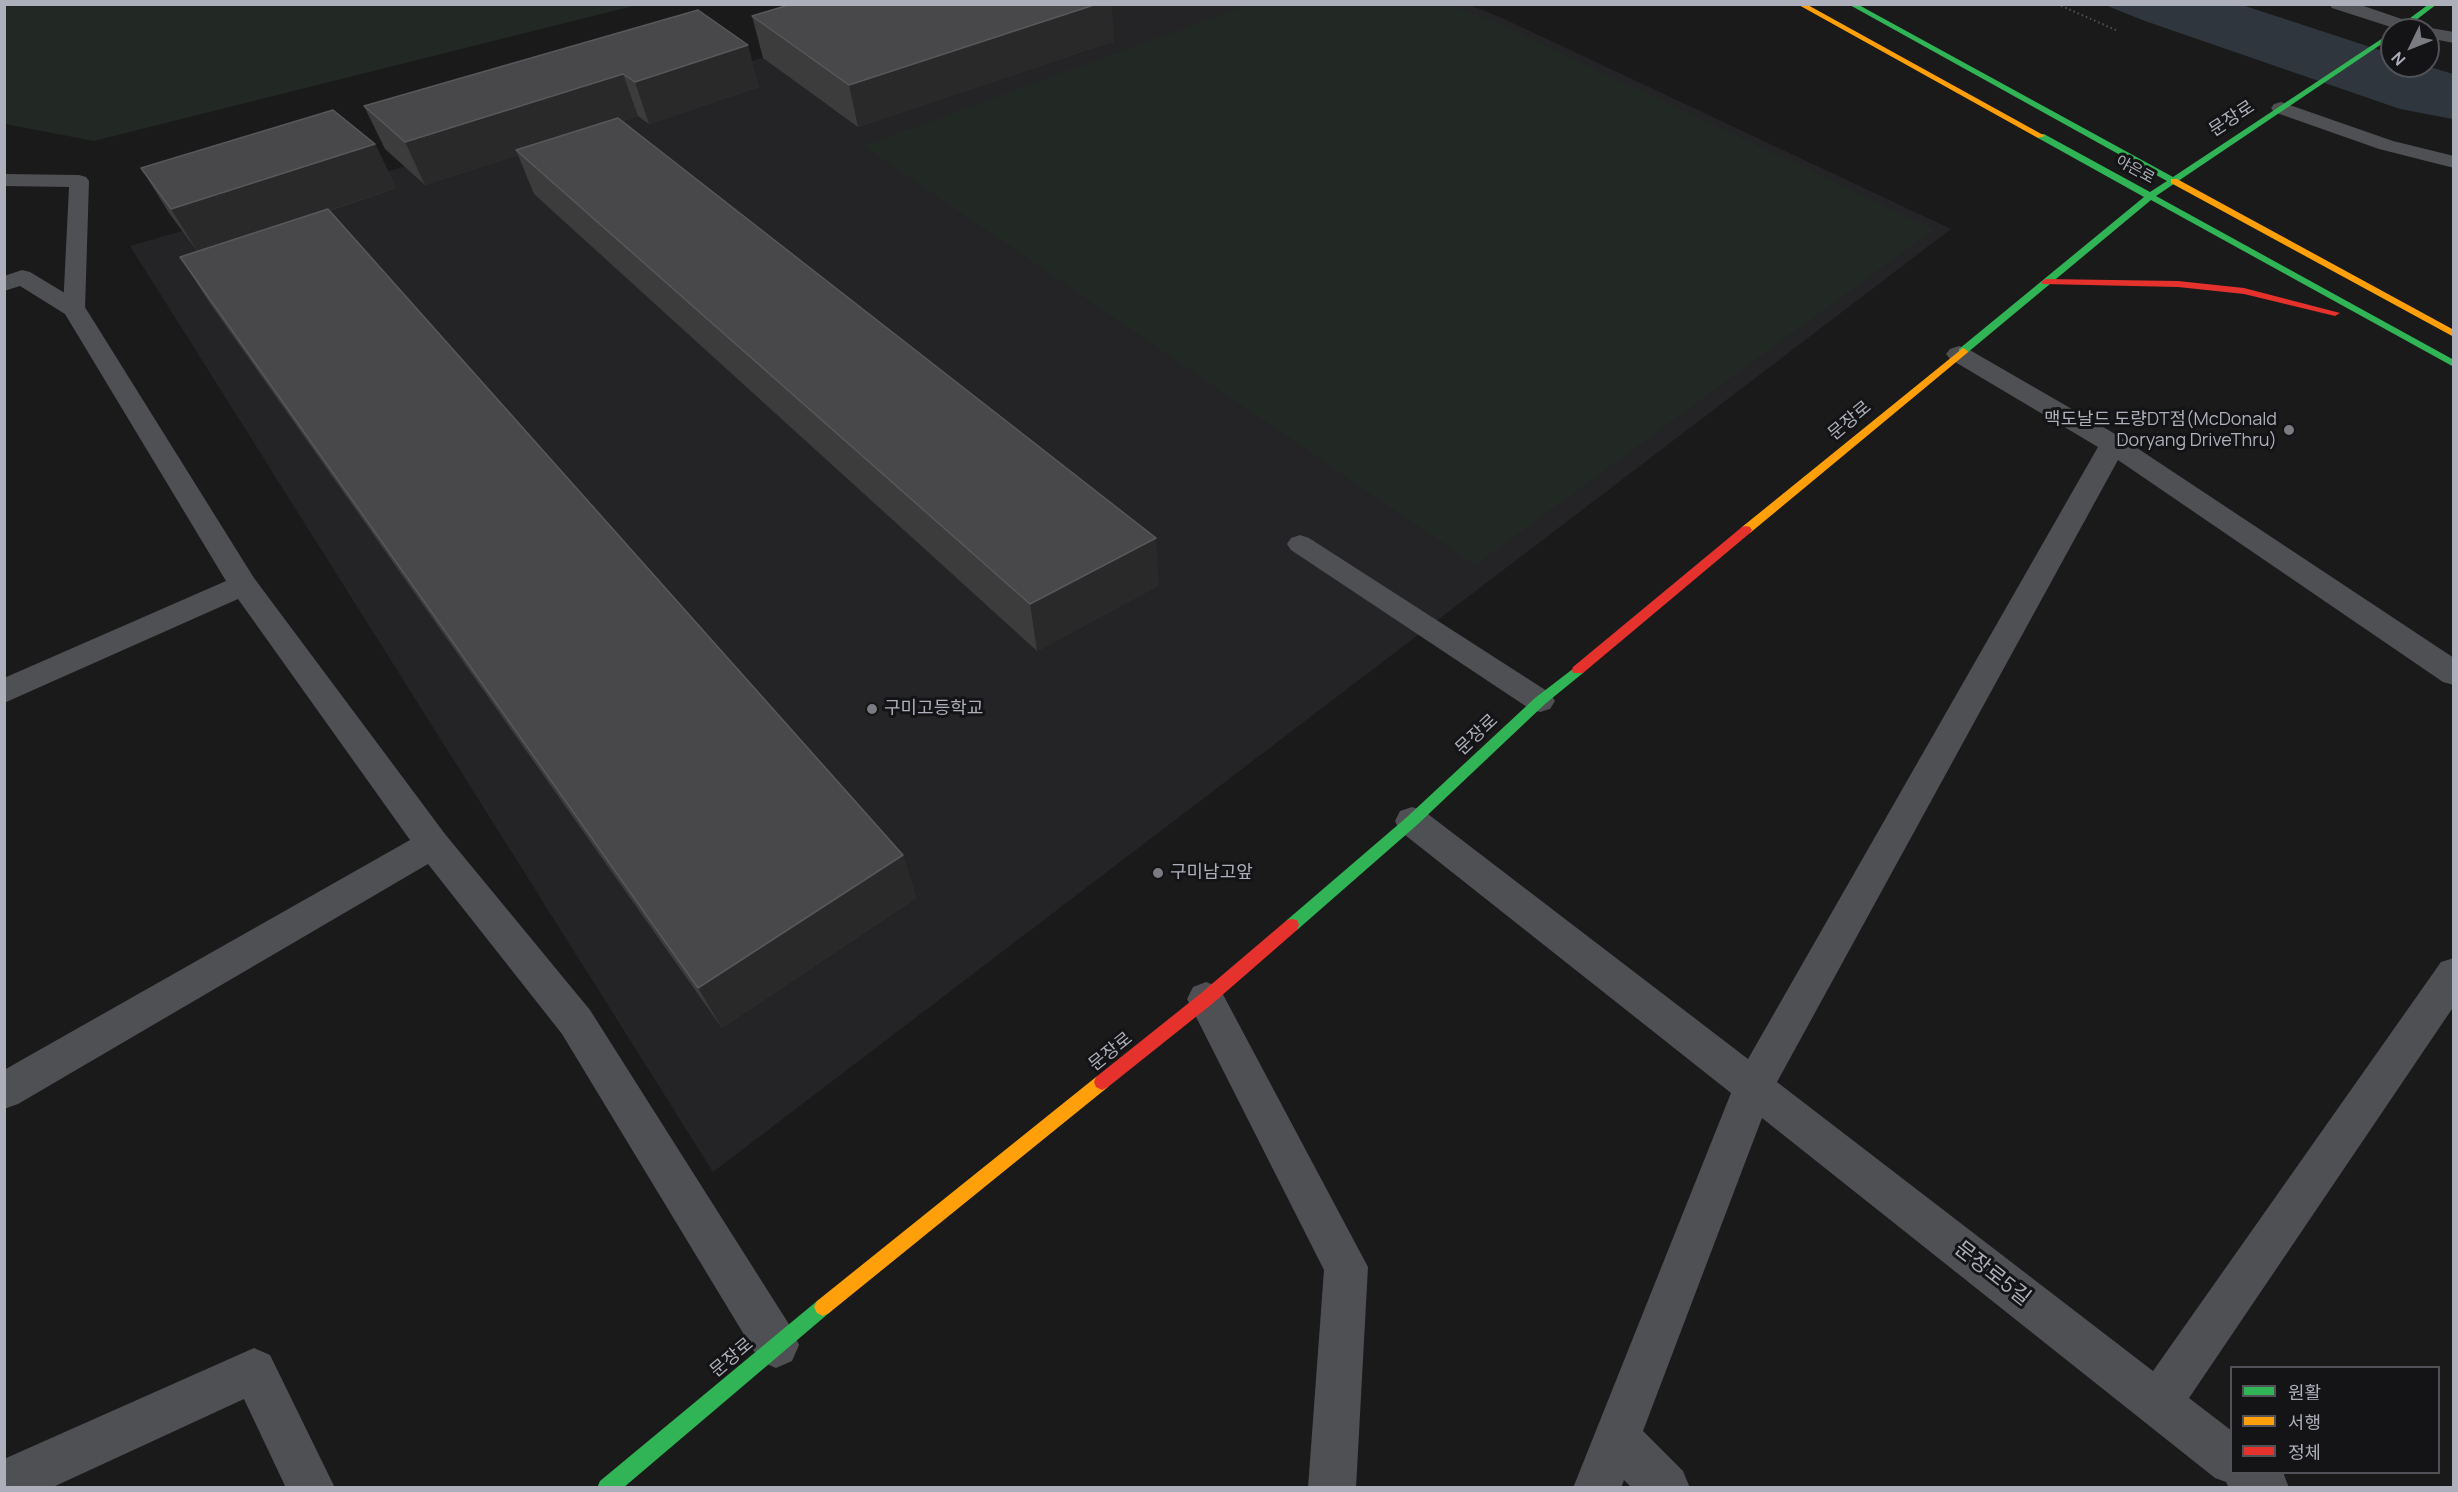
<!DOCTYPE html>
<html>
<head>
<meta charset="utf-8">
<style>
	body { margin:0 }
	#map { position:relative; width:2458px; height:1492px; overflow:hidden; background:#1a1a1a; font-family:Manrope,"Noto Sans KR",sans-serif }
	canvas { display:block }
	.frame { position:absolute; inset:0; border:6px solid #adb0ba; pointer-events:none }
	.legend { position:absolute; left:2230px; top:1366px; width:210px; height:108px; box-sizing:border-box; background:#141416; border:2px solid #515258; margin:0; padding:8px 10px; list-style:none; font-size:18px; color:#adb0ba }
	.legend li { display:flex; align-items:center; gap:12px; height:30px }
	.legend b { width:30px; border:2px solid #515258 }
	.north { position:absolute; left:2380px; top:18px; width:60px; height:60px; box-sizing:border-box; background:#141416; border:2px solid #515258; border-radius:50%; rotate:227deg; font-size:16px; font-weight:700; line-height:24px; text-align:center; color:#adb0ba }
	.north::after { content:''; display:block; margin:auto; width:21px; height:27px; background:#7a7c82; clip-path:polygon(50% 0,100% 100%,50% 72%,0 100%) }
</style>
</head>
<body>
<div id="map">
<canvas width="2458" height="1492"></canvas>
<div class="frame"></div>
<ul class="legend">
<li><b style="height:8px;background:#30b455"></b>원활</li>
<li><b style="height:8px;background:#ff9f0a"></b>서행</li>
<li><b style="height:8px;background:#e5322d"></b>정체</li>
</ul>
<div class="north">N</div>
</div>
<script>
const ctx = document.querySelector('canvas').getContext('2d');
ctx.lineJoin = 'round';
function paint(path, color) { ctx.fillStyle = color; ctx.fill(path, 'evenodd'); }
const shape = rows => new Path2D(rows.map(r => 'M' + r).join(''));
function stroke(path, color, width, dash) { ctx.strokeStyle = color; ctx.lineWidth = width; ctx.lineCap = dash ? 'butt' : 'round'; ctx.setLineDash(dash || []); ctx.stroke(path); }
function label(font, color, halo, rows, align = 'center') {
  ctx.font = font + ' Manrope,"Noto Sans KR",sans-serif'; ctx.lineWidth = 6; ctx.setLineDash([]); ctx.textBaseline = 'middle'; ctx.strokeStyle = halo; ctx.fillStyle = color; for (const [text, x, y, turn = 0] of rows) {
    ctx.save(); ctx.translate(x, y); ctx.rotate((+turn || 0) * Math.PI / 180); ctx.textAlign = isNaN(turn) ? turn : align; if (halo) ctx.strokeText(text, 0, 0); ctx.fillText(text, 0, 0); ctx.restore();
  }
}
paint(shape([
	[923,4,1469,5,1500,17,1951,229,713,1172,130,246,641,98]
]), '#242426');
paint(shape([
	[1250,4,1450,5,1502,25,1934,229,1475,565,864,146],
	[4,5,5,4,637,5,94,141,5,124]
]), '#222924');
paint(shape([
	[2105,5,2242,5,2392,54,2392,66,2427,66,2453,74,2453,119,2400,109,2145,21]
]), '#30363d');
stroke(shape([
	[2057,4,2118,31]
]), '#505154', 2, [1.5, 3]);
paint(shape([
	[4,174,79,175,86,177,89,181,85,309,82,314,74,316,66,314,63,309,69,187,4,186,4,174],
	[1300,535,1309,538,1550,693,1555,701,1550,709,1540,712,1530,709,1291,550,1287,544,1291,538,1300,535]
]), '#4f5053');
paint(shape([
	[2329,4,2358,4,2425,27,2454,32,2454,43,2428,38,2428,30,2400,30,2332,8,2329,4],
	[2281,102,2393,141,2454,156,2454,168,2379,149,2274,112,2271,108,2274,104,2281,102],
	[22,270,30,272,83,304,254,578,445,834,590,1010,792,1329,799,1345,792,1361,776,1368,760,1361,562,1034,428,864,18,1104,4,1109,4,1070,410,840,238,599,4,703,4,678,226,581,65,314,20,286,4,291,4,276,22,270],
	[1959,346,1968,349,2122,438,2454,658,2454,685,2443,682,2118,460,1777,1082,2153,1371,2441,962,2454,958,2454,1006,2189,1398,2232,1431,2232,1472,2283,1472,2289,1488,2229,1488,2226,1482,2215,1478,1762,1118,1643,1431,1683,1471,1690,1488,1632,1488,1624,1480,1621,1488,1573,1488,1731,1093,1400,831,1395,821,1400,811,1412,807,1424,811,1748,1059,2098,447,1950,359,1946,354,1950,349,1959,346],
	[1206,982,1219,987,1368,1267,1356,1488,1308,1488,1324,1270,1187,999,1193,987,1206,982],
	[254,1348,270,1355,335,1488,286,1488,244,1399,51,1488,4,1488,4,1459,254,1348]
]), '#4f5053');
paint(shape([
	[1848,4,1857,4,2173,177,2392,32,2392,37,2156,196,2454,360,2454,367,2151,200,1967,353,1959,353,1959,349,2144,197,2038,138,2038,134,2044,134,2150,192,2167,181,1848,4],
	[2429,4,2437,4,2403,30,2394,30,2429,4],
	[1578,665,1583,667,1584,670,1583,673,1545,704,1417,825,1297,930,1292,931,1287,930,1285,925,1287,920,1407,817,1535,698,1578,665],
	[823,1298,829,1301,832,1307,829,1313,623,1488,597,1488,600,1481,817,1301,823,1298]
]), '#30b455');
paint(shape([
	[1797,4,1806,4,2045,136,2038,138,1797,4],
	[2171,179,2177,179,2454,330,2454,337,2171,183,2171,179],
	[1963,348,1968,351,1967,353,1750,533,1742,533,1740,530,1742,527,1963,348],
	[1102,1074,1108,1077,1110,1082,1108,1087,829,1313,823,1316,817,1313,814,1307,817,1301,1096,1077,1102,1074]
]), '#ff9f0a');
paint(shape([
	[2046,279,2178,281,2244,288,2340,313,2335,316,2244,294,2178,287,2043,284,2041,282,2046,279],
	[1746,526,1750,527,1752,530,1750,533,1583,673,1573,673,1572,670,1573,667,1742,527,1746,526],
	[1292,919,1297,920,1299,925,1297,930,1212,1004,1108,1087,1102,1090,1096,1087,1094,1082,1096,1077,1200,994,1287,920,1292,919]
]), '#e5322d');
paint(shape([
	[698,10,759,87,649,124,638,116,623,121,1159,585,1037,651,534,194,518,155,425,185,385,149,364,106],
	[752,16,1114,41,858,127,763,58],
	[375,144,396,188,329,211,903,855,916,898,722,1028,209,302,180,257,197,251,169,213,141,168]
]), '#3c3c3d');
paint(shape([
	[1097,4,1112,4,1114,41,858,127,849,85],
	[748,45,759,87,649,124,635,82],
	[623,74,638,116,521,155,516,150,518,155,425,185,405,142],
	[375,144,396,188,199,254,171,209],
	[1156,538,1159,585,1037,651,1030,604],
	[903,855,916,898,722,1028,698,988]
]), '#29292a');
const building = shape([
	[792,4,1097,4,849,85,752,16,792,4],
	[698,10,748,45,635,82,623,74,405,142,364,106,698,10],
	[333,110,375,144,171,209,141,168,333,110],
	[618,118,1156,538,1030,604,516,150,618,118],
	[328,209,903,855,698,988,180,257,328,209]
]);
paint(building, '#48484b');
stroke(building, '#58585c', 1.5);
for (const [x, y, r, color] of [
	[2289,430,6,"#7a7c82"],
	[872,709,6,"#7a7c82"],
	[1158,873,6,"#7a7c82"]
]) { const dot = new Path2D(); dot.arc(x, y, r, 0, 2 * Math.PI); ctx.fillStyle = color; ctx.fill(dot); stroke(dot, '#141416', 2); }
label('15px', '#adb0ba', '#141416', [
	["야은로",2135,170,29]
]);
label('18px', '#adb0ba', '#141416', [
	["문장로",2232,119,-33],
	["문장로",1850,421,-40],
	["문장로",1477,735,-43],
	["문장로",1111,1052,-39],
	["문장로",732,1358,-40]
]);
label('18px', '#adb0ba', '#141416', [
	["맥도날드 도량DT점(McDonald",2277,420,"right"],
	["Doryang DriveThru)",2277,441,"right"],
	["구미고등학교",884,709],
	["구미남고앞",1170,873]
], 'left');
label('21px', '#adb0ba', '#141416', [
	["문장로5길",1992,1274,38]
]);
</script>
</body>
</html>
